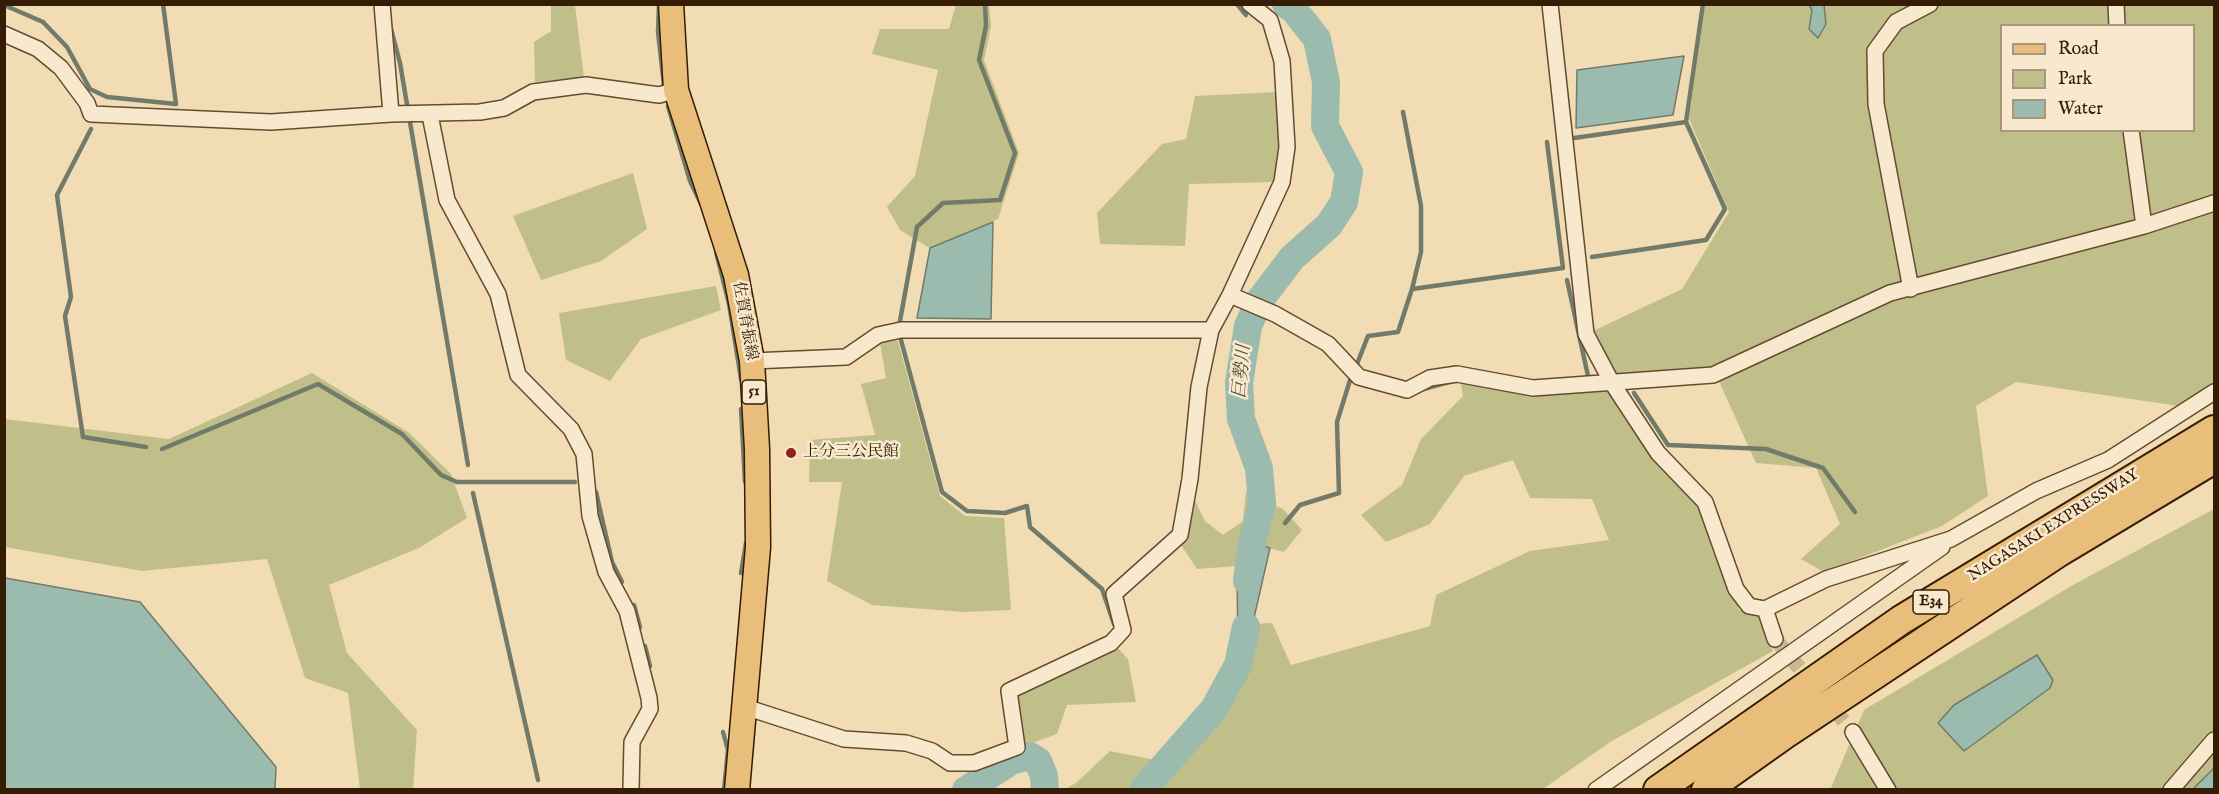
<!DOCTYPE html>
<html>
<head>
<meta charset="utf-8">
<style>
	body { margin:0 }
	#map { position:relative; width:2219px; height:794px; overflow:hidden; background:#f2dcb3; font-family:"IM FELL English",serif }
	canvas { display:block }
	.frame { position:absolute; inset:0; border:6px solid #351c04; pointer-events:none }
	.legend { position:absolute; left:2000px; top:24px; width:195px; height:108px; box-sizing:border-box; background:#f7e8ce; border:2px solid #a9967d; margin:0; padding:8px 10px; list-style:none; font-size:18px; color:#351c04 }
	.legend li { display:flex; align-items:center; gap:12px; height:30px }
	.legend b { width:30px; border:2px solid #a9967d }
</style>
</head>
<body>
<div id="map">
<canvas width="2219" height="794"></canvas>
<div class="frame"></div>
<ul class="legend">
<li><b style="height:8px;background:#e9be7a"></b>Road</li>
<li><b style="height:16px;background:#c0bf89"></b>Park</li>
<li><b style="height:16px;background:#9bbbae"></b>Water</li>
</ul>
</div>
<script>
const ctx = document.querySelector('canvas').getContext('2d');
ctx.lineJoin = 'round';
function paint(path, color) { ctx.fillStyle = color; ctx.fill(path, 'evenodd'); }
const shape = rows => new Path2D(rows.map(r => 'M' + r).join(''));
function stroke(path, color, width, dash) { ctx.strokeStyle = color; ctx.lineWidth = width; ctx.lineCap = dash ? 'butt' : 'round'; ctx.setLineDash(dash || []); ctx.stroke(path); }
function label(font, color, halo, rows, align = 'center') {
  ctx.font = font + ' "IM FELL English","Noto Serif JP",serif'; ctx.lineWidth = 5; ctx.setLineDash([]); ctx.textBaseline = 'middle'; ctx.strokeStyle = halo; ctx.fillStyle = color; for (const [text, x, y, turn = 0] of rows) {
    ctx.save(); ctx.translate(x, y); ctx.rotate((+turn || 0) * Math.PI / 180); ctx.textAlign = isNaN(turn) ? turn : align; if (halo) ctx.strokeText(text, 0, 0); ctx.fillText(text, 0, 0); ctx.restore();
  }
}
paint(shape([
	[551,5,575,5,584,78,535,82,534,42,551,31],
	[956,5,989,5,991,26,984,60,1019,153,998,219,930,248,900,230,887,207,915,176,938,70,872,54,880,29,949,29],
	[1705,5,2214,5,2214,383,2179,406,2016,382,1976,406,1988,496,1942,526,1824,572,1801,559,1840,524,1816,468,1756,463,1713,368,1612,376,1593,331,1682,289,1729,212,1689,119],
	[2002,26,2194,26,2194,130,2002,130],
	[1278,92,1281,147,1276,182,1189,184,1185,246,1100,244,1097,213,1162,144,1186,139,1195,96],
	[633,173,647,229,601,261,541,280,513,216],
	[716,286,721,310,641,339,610,381,566,360,559,313],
	[898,341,940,496,965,516,1004,518,1011,610,964,612,872,605,827,581,842,482,809,482,810,440,875,435,861,384,886,378,880,342],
	[1458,369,1539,382,1609,387,1702,507,1739,610,1759,616,1773,651,1610,742,1543,789,1063,790,1076,783,1110,751,1160,761,1208,707,1222,680,1238,665,1248,644,1254,624,1272,623,1291,665,1430,626,1436,595,1530,551,1609,540,1592,499,1530,498,1513,460,1464,476,1430,524,1386,542,1361,515,1402,485,1421,439,1463,396],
	[312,373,408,432,451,474,467,518,419,548,329,585,347,653,417,730,413,789,360,789,348,693,305,678,267,559,142,571,5,547,5,419,169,439],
	[1185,480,1205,521,1223,535,1243,521,1246,492,1283,509,1302,530,1284,552,1246,542,1237,566,1197,569,1175,536],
	[2214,509,2214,789,1830,790,1864,710,2073,585],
	[1117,647,1128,659,1136,702,1067,705,1057,734,1021,747,1014,691]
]), '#c0bf89');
const water = shape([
	[1809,5,1824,5,1826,24,1818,38,1809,29,1812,10,1809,5],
	[1684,56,1673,115,1576,128,1577,70,1684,56],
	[993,222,991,319,917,318,930,248,993,222],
	[1246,542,1270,548,1248,644,1238,665,1237,566,1246,542],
	[5,578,140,602,276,767,275,789,5,789,5,578],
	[2037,655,2053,680,2050,688,1964,751,1938,723,1954,705,2037,655],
	[2214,768,2214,789,2193,789,2214,768]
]);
paint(water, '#9bbbae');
stroke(water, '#727b6a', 1.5);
stroke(shape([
	[659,4,658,32,664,85],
	[1237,4,1246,15],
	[4,5,43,22,67,47,90,89,107,97,176,104,163,4],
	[390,25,400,63,468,465],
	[668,106,690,181,701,204],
	[1403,112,1421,206,1421,252,1412,289],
	[91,129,57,195,71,297,65,316,83,437,146,447],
	[1574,138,1686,122],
	[716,252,729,304,741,379],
	[1592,257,1706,240,1725,209,1686,122,1703,4],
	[1567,280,1588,376],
	[900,321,917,227,943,203,1000,200,1015,153,979,60,986,26,985,4],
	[901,340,942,492,967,511,1005,513,1027,506,1030,527,1102,589,1114,624],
	[1357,364,1368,336,1398,332,1412,289,1563,268,1547,142],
	[1420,390,1449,382],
	[1634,393,1668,445,1766,449,1823,468,1855,512],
	[741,409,745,482],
	[162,449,318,384,402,434,441,475,457,482,575,482],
	[596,492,612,562,622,582],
	[473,493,538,780],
	[1285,523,1300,505,1339,493,1337,422,1351,377],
	[741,573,746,543],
	[634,605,640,627],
	[645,646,650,666],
	[723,732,728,750,724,790]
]), '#727b6a', 4.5);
stroke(shape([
	[1247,581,1252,543,1262,503,1259,468,1241,419,1239,383,1248,326,1260,300,1292,258,1329,225,1344,202,1349,172,1325,126,1326,82,1317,39,1295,11,1286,4],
	[966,790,1013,760,1030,756,1038,761,1044,776,1045,790],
	[1143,790,1214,709,1238,665,1246,627]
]), '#9bbbae', 28);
stroke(shape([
	[1775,639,1853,732]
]), '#ccb690', 15, [15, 8]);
const street = shape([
	[382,4,391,114],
	[1550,4,1586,334,1612,383,1658,453,1705,502,1736,589,1749,606,1765,609,1826,579,1951,539,2036,491,2108,460,2214,392],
	[2116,4,2117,26],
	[4,34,38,49,61,68,87,103,91,114,271,122,391,114,480,112,504,108,533,92,586,85,659,95,676,90],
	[430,115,447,200,498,294,518,375,571,429,584,454,590,516,606,572,627,611,649,698,650,709,632,742,631,790],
	[2131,130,2144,226],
	[1911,289,1876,104,1875,51,1896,22,1930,4],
	[1230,295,1275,314,1328,344,1359,377,1407,390,1430,378,1457,374,1533,388,1713,375,1890,293,2144,226,2214,203],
	[752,361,846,357,878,335,901,330,1211,330],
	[1765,609,1775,639],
	[745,707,844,739,906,743,932,751,950,763,974,763,1017,747,1009,691,1111,643,1123,630,1114,594,1180,535,1190,479,1199,387,1211,330,1230,295,1282,182,1287,147,1282,61,1270,20,1250,4],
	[1853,732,1888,790],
	[1596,790,1942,547],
	[2171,790,2214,740]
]);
const primary = shape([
	[671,4,676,90,736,275,752,361,757,449,758,547,737,790]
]);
const highway = shape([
	[1658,790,1901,620,2214,430],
	[1706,790,1785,734,2059,552,2214,459]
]);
stroke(street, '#644c30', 18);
stroke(primary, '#351c04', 27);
stroke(highway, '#351c04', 32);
stroke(street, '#f7e8ce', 15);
stroke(primary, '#e9be7a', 24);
stroke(highway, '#e9be7a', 28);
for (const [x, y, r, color] of [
	[791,453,6,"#8f2418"]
]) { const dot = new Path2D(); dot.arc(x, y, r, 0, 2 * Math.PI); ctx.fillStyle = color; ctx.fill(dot); stroke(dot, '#f7e8ce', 2); }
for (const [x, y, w] of [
	[754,392,24],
	[1931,602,36]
]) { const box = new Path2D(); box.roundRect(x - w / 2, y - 12, w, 24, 4.5); ctx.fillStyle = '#f7e8ce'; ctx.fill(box); stroke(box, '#351c04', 1.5); }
label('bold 15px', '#351c04', null, [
	["51",754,392],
	["E34",1931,602]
]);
label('16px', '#351c04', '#f7e8ce', [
	["佐賀脊振線",744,321,80],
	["NAGASAKI EXPRESSWAY",2054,526,-32]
]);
label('16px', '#351c04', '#f7e8ce', [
	["上分三公民館",803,453]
], 'left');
label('italic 18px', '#544c37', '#f7e8ce', [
	["巨勢川",1243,372,-85]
]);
</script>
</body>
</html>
